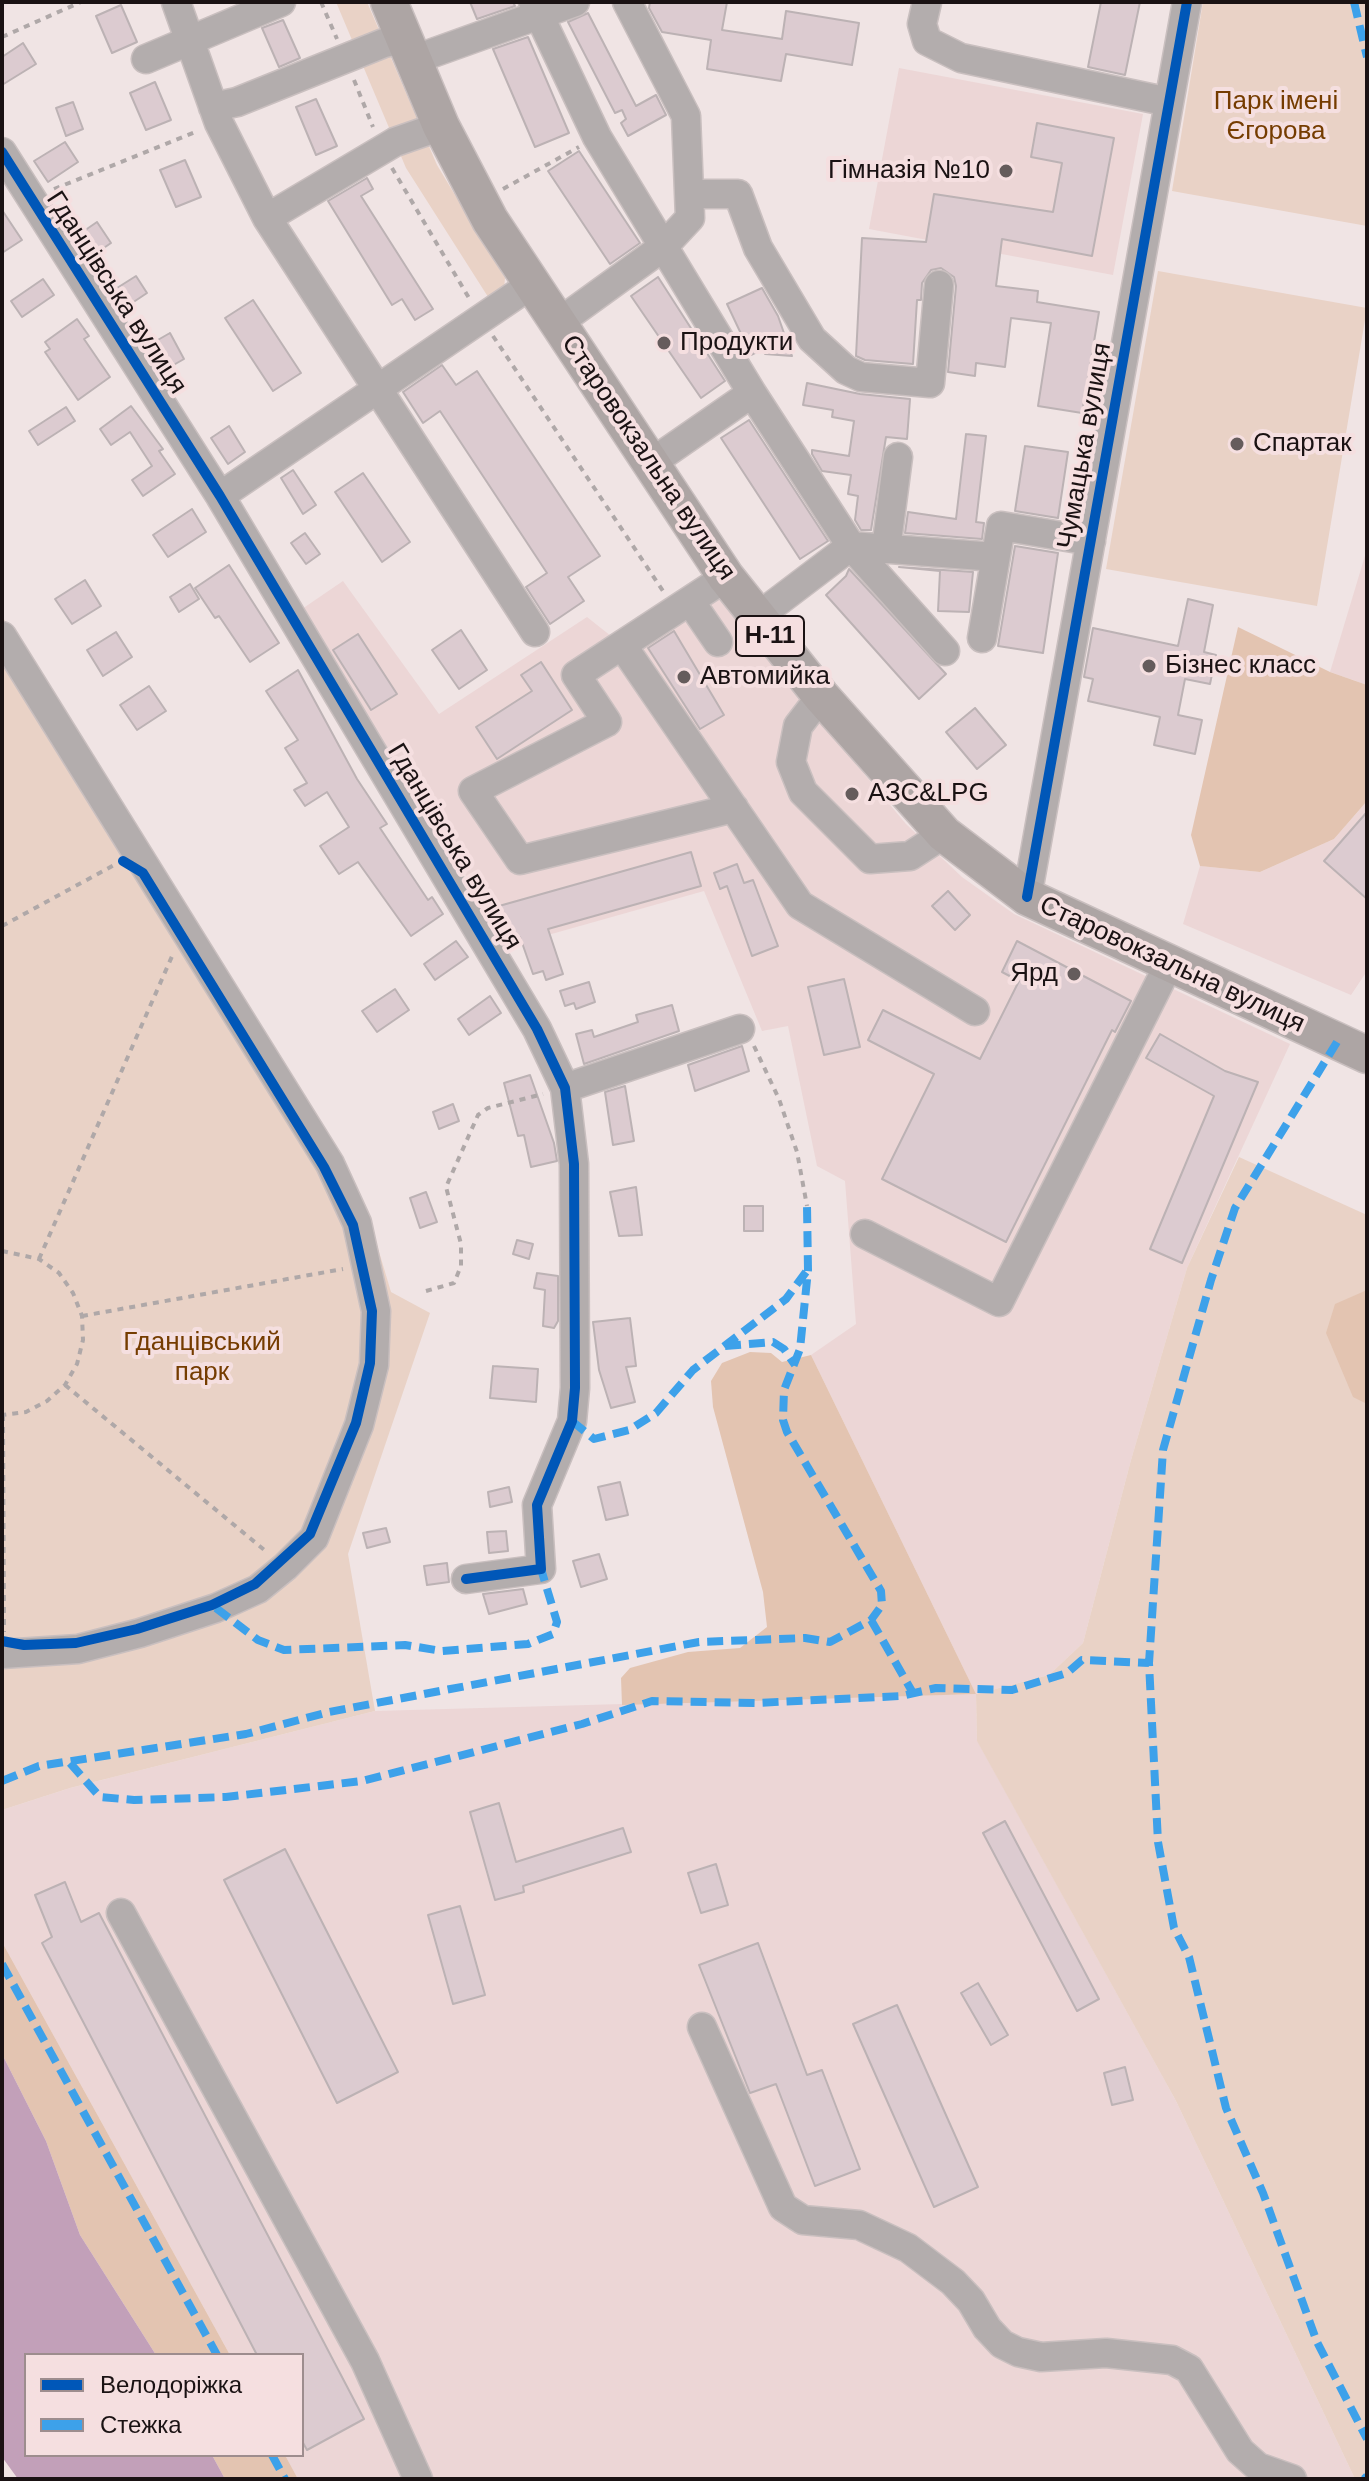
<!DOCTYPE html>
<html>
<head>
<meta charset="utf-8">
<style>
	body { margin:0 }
	#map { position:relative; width:1369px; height:2481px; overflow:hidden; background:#f0e4e4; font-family:Helvetica,sans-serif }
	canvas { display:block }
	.frame { position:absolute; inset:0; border:4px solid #1a1213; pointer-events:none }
	.legend { position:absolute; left:24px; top:2353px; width:280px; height:104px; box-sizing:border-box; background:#f5dfe0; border:2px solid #9d8d8e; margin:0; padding:10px 14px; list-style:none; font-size:24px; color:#1a1213 }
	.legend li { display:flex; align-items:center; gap:16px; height:40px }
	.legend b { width:40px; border:2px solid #9d8d8e }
</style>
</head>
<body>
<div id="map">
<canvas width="1369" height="2481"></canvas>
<div class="frame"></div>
<ul class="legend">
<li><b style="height:10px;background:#0057b8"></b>Велодоріжка</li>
<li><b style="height:10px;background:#3da1ea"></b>Стежка</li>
</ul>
</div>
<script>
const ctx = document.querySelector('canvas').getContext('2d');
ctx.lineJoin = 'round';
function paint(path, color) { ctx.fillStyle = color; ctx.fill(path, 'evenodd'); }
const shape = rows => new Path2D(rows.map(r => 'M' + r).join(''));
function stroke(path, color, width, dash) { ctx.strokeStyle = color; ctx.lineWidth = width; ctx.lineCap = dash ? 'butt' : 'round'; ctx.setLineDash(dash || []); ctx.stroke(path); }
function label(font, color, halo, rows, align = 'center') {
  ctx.font = font + ' Helvetica,sans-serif'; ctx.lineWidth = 8; ctx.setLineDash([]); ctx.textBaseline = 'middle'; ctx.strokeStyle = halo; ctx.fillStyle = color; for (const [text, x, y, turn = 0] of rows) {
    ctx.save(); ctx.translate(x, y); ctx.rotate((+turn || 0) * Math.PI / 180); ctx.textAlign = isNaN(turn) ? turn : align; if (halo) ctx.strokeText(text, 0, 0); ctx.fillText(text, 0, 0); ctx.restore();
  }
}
paint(shape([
	[899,68,1143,114,1113,275,869,229],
	[1367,549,1367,685,1330,672],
	[710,578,755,643,906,824,962,877,1014,914,1290,1044,1187,1268,1131,1460,1083,1643,1049,1675,976,1694,977,1740,1176,2101,1355,2479,298,2479,285,2455,302,2455,302,2355,230,2355,2,1942,2,1810,70,1788,375,1711,976,1694,811,1355,856,1324,845,1181,817,1166,788,1026,762,1031,704,891,509,946,302,609,343,581,439,714,587,617,616,640],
	[1367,801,1367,971,1351,995,1183,924,1200,866,1260,872,1334,839]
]), '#ecd6d6');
paint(shape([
	[336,2,367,2,437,165,505,278,504,289,490,300,406,168],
	[1203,2,1367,2,1367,226,1172,191],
	[1158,271,1367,308,1317,606,1106,569],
	[2,616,341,1159,369,1218,391,1292,430,1313,348,1554,375,1711,70,1788,2,1810],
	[1239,1157,1367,1215,1367,2479,1355,2479,1176,2101,977,1741,976,1694,1049,1675,1083,1643,1131,1460,1187,1268]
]), '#e9d2c6');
paint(shape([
	[1238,627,1330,672,1367,685,1367,801,1334,839,1260,872,1200,866,1191,835],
	[1367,1290,1367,1404,1353,1397,1326,1333,1335,1304],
	[750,1352,771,1353,782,1362,811,1355,976,1694,622,1705,621,1678,630,1668,688,1652,740,1648,767,1627,763,1592,713,1407,711,1381,722,1363],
	[2,1942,230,2355,156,2355,80,2235,46,2141,2,2054],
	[212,2455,285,2455,298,2479,225,2479]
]), '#e3c4b1');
paint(shape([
	[2,2054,46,2141,80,2235,156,2355,26,2355,26,2455,212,2455,225,2479,18,2479,2,2457]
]), '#c2a0b9');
const building = shape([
	[470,2,513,2,515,6,477,19,470,2],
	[650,2,727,2,722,30,782,39,786,11,859,23,852,65,786,54,781,81,707,69,711,40,662,32,649,8,650,2],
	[1101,2,1140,2,1125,75,1088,67,1101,2],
	[121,5,137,42,112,53,96,16,121,5],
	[588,13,636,106,656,95,666,115,628,136,621,123,626,119,622,110,615,113,568,22,588,13],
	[283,20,300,58,279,67,262,28,283,20],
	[528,37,569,133,535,147,493,49,528,37],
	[23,43,36,64,2,85,2,57,23,43],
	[155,82,171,120,146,130,130,93,155,82],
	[316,99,337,146,316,155,296,107,316,99],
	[73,102,83,129,66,136,56,108,73,102],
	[1037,123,1114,138,1092,256,1002,239,996,286,1038,291,1037,302,1099,312,1082,413,1038,406,1051,323,1011,318,1005,367,976,363,975,376,948,372,956,286,954,277,941,268,931,270,922,283,921,300,917,300,913,364,865,360,856,356,862,238,926,242,934,194,1053,212,1062,163,1031,157,1037,123],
	[65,142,78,162,48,182,34,161,65,142],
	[579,151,640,243,610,264,548,171,579,151],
	[185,160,201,197,176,207,160,170,185,160],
	[367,178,373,189,361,196,433,309,415,320,402,299,392,305,328,201,367,178],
	[2,210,22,240,2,253,2,210],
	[97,222,111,243,95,254,81,233,97,222],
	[136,276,147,293,129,305,117,288,136,276],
	[658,277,725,381,701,398,631,296,658,277],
	[43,279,54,295,22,317,11,301,43,279],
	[762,288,778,316,792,356,765,354,763,349,751,355,727,304,762,288],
	[253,300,301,373,273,391,225,318,253,300],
	[77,319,89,336,84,339,110,377,78,400,45,352,50,349,45,342,77,319],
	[170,333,184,359,170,367,156,341,170,333],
	[442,365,456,385,477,371,600,556,568,577,584,601,550,624,526,587,547,573,440,411,423,423,403,392,442,365],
	[807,383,860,394,910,399,907,439,886,437,871,530,861,530,855,520,858,496,848,494,851,475,822,471,812,454,812,450,849,456,854,421,832,417,833,410,803,405,807,383],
	[131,406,163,449,159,451,175,474,143,496,132,480,152,466,130,432,111,445,100,429,131,406],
	[66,407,75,421,38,445,29,431,66,407],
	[749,420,828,541,800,559,721,438,749,420],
	[229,426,245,452,228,464,211,438,229,426],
	[966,434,986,436,976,522,984,523,982,539,905,533,908,512,956,519,966,434],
	[1025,446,1068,452,1058,518,1015,511,1025,446],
	[293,470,316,505,303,514,281,478,293,470],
	[363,473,410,542,382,562,335,492,363,473],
	[192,509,206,532,168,557,153,535,192,509],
	[305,533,320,554,306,564,291,543,305,533],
	[1015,546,1058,553,1043,653,998,646,1015,546],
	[229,565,279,643,250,662,219,616,215,618,195,588,229,565],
	[899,567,973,572,969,612,938,611,940,571,899,567],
	[849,569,946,674,919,699,826,595,846,576,849,569],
	[85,580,101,606,72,624,55,599,85,580],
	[190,584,199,599,179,612,170,597,190,584],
	[1188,599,1213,605,1204,652,1216,655,1210,684,1185,679,1178,715,1202,720,1195,754,1154,745,1160,717,1088,701,1093,679,1084,677,1093,628,1178,646,1188,599],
	[461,630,487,670,459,689,432,650,461,630],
	[674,631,724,715,700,729,648,648,674,631],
	[116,632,132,657,103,676,87,650,116,632],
	[358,634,397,694,371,710,333,650,358,634],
	[541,662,572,710,497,759,476,727,532,691,521,675,541,662],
	[298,670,357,779,387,824,380,828,428,900,432,897,443,914,411,936,358,862,339,874,320,846,349,827,327,792,305,806,294,790,307,783,285,748,298,740,266,691,298,670],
	[149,686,166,711,137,730,120,705,149,686],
	[975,708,1006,745,977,769,946,732,975,708],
	[1367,812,1367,899,1324,861,1367,812],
	[691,852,701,886,548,929,563,974,546,980,543,971,533,974,520,937,509,940,499,906,691,852],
	[737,864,744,883,753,880,778,946,752,956,727,886,720,889,714,873,737,864],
	[948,891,970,915,955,930,932,906,948,891],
	[456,941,468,957,435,980,424,964,456,941],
	[1017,941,1131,1001,1115,1032,1112,1030,1006,1242,882,1179,934,1074,868,1040,883,1010,980,1059,1019,981,1002,972,1017,941],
	[844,979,860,1047,824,1055,808,987,844,979],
	[589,982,595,1002,576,1009,574,1003,565,1006,560,991,589,982],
	[395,989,409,1010,377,1032,362,1011,395,989],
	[490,996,501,1013,469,1035,458,1019,490,996],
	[672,1005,679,1031,584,1064,576,1034,592,1030,594,1037,638,1022,636,1015,672,1005],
	[1160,1034,1225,1071,1258,1082,1182,1263,1150,1249,1214,1096,1146,1058,1160,1034],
	[742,1046,749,1071,695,1091,688,1065,742,1046],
	[530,1075,554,1143,557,1161,531,1167,524,1135,518,1136,504,1083,530,1075],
	[625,1086,634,1141,613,1145,605,1092,625,1086],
	[453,1104,459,1121,439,1129,433,1112,453,1104],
	[636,1187,642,1235,619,1236,610,1192,636,1187],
	[426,1192,437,1222,420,1228,410,1198,426,1192],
	[744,1206,763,1206,763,1231,744,1231,744,1206],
	[517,1240,533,1244,529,1259,513,1254,517,1240],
	[537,1273,558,1276,558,1321,554,1328,543,1326,545,1290,534,1288,537,1273],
	[630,1318,636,1366,626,1367,635,1402,611,1408,599,1370,593,1322,630,1318],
	[493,1366,538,1369,536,1402,490,1398,493,1366],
	[620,1482,628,1515,606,1520,598,1487,620,1482],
	[509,1487,512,1502,490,1507,488,1492,509,1487],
	[386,1528,390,1542,367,1548,363,1533,386,1528],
	[506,1531,508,1551,489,1553,487,1532,506,1531],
	[599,1554,607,1579,581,1587,573,1561,599,1554],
	[447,1563,449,1582,427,1585,424,1566,447,1563],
	[523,1589,527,1604,489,1614,483,1594,523,1589],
	[499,1803,516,1862,623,1828,631,1852,523,1886,524,1892,495,1900,470,1812,499,1803],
	[1005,1821,1099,1999,1077,2011,983,1833,1005,1821],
	[285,1849,398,2072,337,2103,224,1880,285,1849],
	[716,1864,728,1905,701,1913,688,1873,716,1864],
	[65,1882,81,1922,99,1913,364,2419,307,2450,302,2441,302,2355,257,2355,42,1943,52,1937,35,1895,65,1882],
	[460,1906,485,1995,453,2004,428,1915,460,1906],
	[758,1943,807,2075,822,2070,860,2169,815,2186,776,2084,750,2093,699,1965,758,1943],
	[978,1983,1008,2035,991,2045,961,1993,978,1983],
	[897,2005,978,2187,934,2207,853,2024,897,2005],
	[1125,2067,1133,2100,1112,2105,1104,2073,1125,2067]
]);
paint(building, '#dccbd0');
stroke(building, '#bcb2b4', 2);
const minor = shape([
	[176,2,219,123,267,218,535,632],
	[533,2,597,137,752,393,851,546,945,651],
	[927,2,922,24,927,41,961,58,1169,102],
	[146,59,281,2],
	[413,60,575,2],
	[213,107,237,102,384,43,405,39],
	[2,152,220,496,537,1029,565,1088,574,1164,575,1388,572,1421,537,1505,541,1569,466,1579],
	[689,194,738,194,758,248,812,339,846,370,861,377,930,383,939,285],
	[267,218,395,142,441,126],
	[558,323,663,247,690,218,686,116,627,2],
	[651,463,752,393],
	[220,496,532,284],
	[886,549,898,457],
	[726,577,576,675,607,722,473,791,520,860,734,808],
	[690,601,718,642],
	[756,618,851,546,995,557],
	[2,636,330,1164,357,1223,376,1311,374,1365,359,1425,314,1538,285,1567,258,1589,216,1608,140,1633,78,1649,2,1654],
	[982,638,1001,526,1091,541],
	[622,645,800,905,975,1011],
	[821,696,798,726,791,762,803,792,870,859,910,856,944,834],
	[1027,897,1187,2],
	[565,1088,740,1029],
	[865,1234,999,1302,1170,962],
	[121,1913,365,2361,418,2479],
	[702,2027,783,2207,803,2220,859,2225,908,2248,953,2282,971,2301,987,2328,1002,2344,1018,2352,1041,2357,1106,2353,1172,2360,1189,2369,1240,2451,1258,2467,1292,2479]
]);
const major = shape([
	[389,2,441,126,490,220,726,577,821,696,944,834,1027,897,1367,1055]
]);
stroke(minor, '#c9bfbf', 31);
stroke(major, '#c9bfbf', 39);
stroke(shape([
	[321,2,337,39],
	[2,37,81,2],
	[354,80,373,127],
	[392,168,469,298],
	[54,189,198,131],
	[503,189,579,147],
	[493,336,663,591],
	[2,926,116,864],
	[754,1046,779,1099,797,1152,807,1206],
	[2,1251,39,1259,59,1273,73,1293,82,1316,83,1340,77,1364,65,1385,47,1401,26,1412,2,1415],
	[39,1259,173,954],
	[426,1291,454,1283,461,1266,461,1244,446,1187,478,1115,488,1108,543,1094],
	[82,1316,343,1269],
	[65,1385,268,1553],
	[3,1415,4,1632]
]), '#afa8a8', 4, [6, 6]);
stroke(minor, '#b3adad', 28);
stroke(major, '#ada5a4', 36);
stroke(shape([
	[1354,2,1367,57],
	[1337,1042,1235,1208,1211,1280,1163,1450,1149,1663,1158,1842,1174,1928,1189,1957,1226,2108,1263,2193,1317,2342,1367,2439],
	[725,1346,773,1342,784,1349,795,1365],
	[572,1421,594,1439,629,1430,656,1413,693,1370,786,1299,806,1272],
	[216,1608,258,1640,284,1650,405,1645,442,1651,528,1644,553,1634,557,1622,541,1569],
	[871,1620,913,1693],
	[70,1763,100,1797,134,1800,226,1797,362,1781,582,1724,652,1701,755,1703,901,1696,936,1688,1012,1690,1067,1673,1082,1660,1149,1663],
	[2,1781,39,1766,246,1734,329,1712,699,1642,805,1638,830,1642,871,1620,882,1605,881,1591,787,1432,783,1420,784,1390,800,1349,808,1270,807,1206],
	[2,1964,217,2355],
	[272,2455,285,2479],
	[1364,2479,1367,2476]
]), '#3da1ea', 8, [16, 8]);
stroke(shape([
	[2,152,220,496,537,1029,565,1088,574,1164,575,1388,572,1421,537,1505,541,1569,466,1579],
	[1027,897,1187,2],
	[2,1641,24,1645,76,1643,137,1629,212,1605,255,1584,310,1534,356,1423,370,1363,372,1311,353,1225,324,1167,143,873,123,861]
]), '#0057b8', 10);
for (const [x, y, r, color] of [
	[1006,171,8,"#655c5c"],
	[664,343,8,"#655c5c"],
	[1237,444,8,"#655c5c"],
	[1149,666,8,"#655c5c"],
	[684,677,8,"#655c5c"],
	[852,794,8,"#655c5c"],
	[1074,974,8,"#655c5c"]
]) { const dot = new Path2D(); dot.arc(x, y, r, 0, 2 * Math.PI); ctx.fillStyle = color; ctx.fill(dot); stroke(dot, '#f5dfe0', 3); }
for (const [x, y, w] of [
	[770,636,68]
]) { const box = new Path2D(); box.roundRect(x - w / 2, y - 20, w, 40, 6); ctx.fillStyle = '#f5dfe0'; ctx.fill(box); stroke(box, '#1a1213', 2); }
label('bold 24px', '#1a1213', null, [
	["Н-11",770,636]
]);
label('26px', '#753c00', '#f5dfe0', [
	["Парк імені",1276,102],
	["Єгорова",1276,132],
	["Гданцівський",202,1343],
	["парк",202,1373]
]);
label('26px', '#1a1213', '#f5dfe0', [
	["Гімназія №10",990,171,"right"],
	["Продукти",680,343],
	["Спартак",1253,444],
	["Бізнес класс",1165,666],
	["Автомийка",700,677],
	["АЗС&LPG",868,794],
	["Ярд",1058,974,"right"]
], 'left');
label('26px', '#1a1213', '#f5dfe0', [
	["Гданцівська вулиця",116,293,57],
	["Чумацька вулиця",1085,446,-80],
	["Старовокзальна вулиця",648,458,56],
	["Гданцівська вулиця",454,847,59],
	["Старовокзальна вулиця",1172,965,25]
]);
</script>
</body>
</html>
